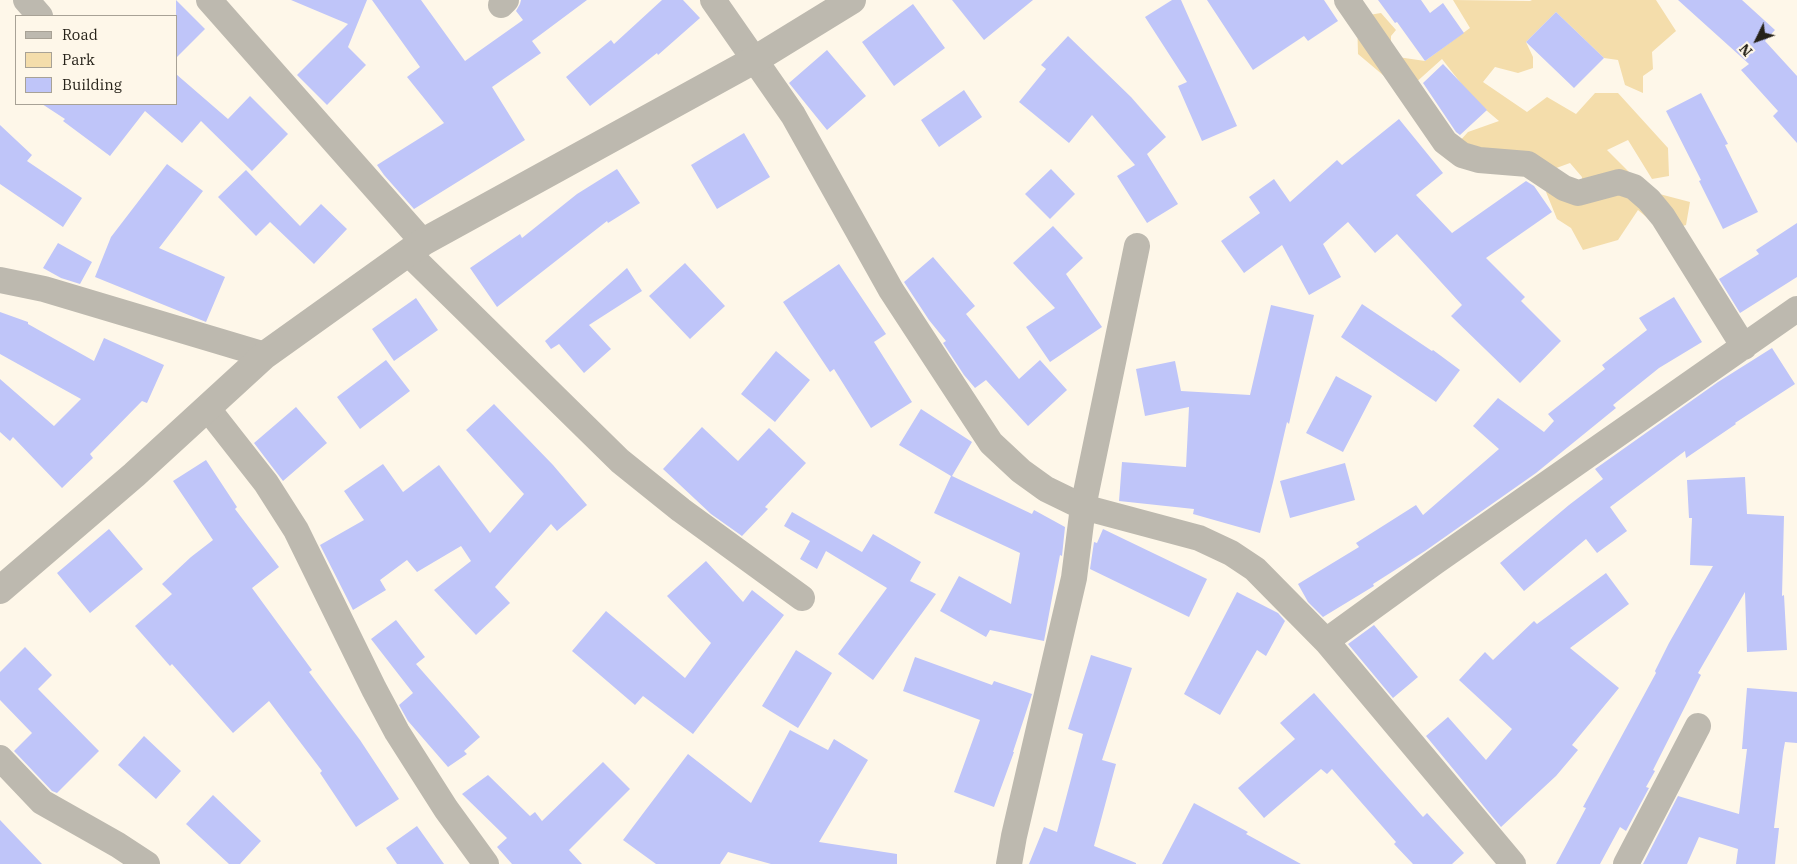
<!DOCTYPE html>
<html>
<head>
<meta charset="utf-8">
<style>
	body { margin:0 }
	#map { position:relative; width:1797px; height:864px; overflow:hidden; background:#fef7e9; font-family:"IBM Plex Serif",serif }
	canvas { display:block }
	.legend { position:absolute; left:15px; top:15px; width:162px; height:90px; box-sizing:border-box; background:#fef7e9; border:1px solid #a8a296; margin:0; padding:6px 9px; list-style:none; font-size:15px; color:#262219 }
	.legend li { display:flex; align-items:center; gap:10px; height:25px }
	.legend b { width:25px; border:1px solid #a8a296 }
	.north { position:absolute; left:1732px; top:15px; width:50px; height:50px; -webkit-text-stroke:4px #fef7e9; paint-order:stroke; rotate:228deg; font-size:14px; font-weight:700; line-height:20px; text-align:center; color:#262219 }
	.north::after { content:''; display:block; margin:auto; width:18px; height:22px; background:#262219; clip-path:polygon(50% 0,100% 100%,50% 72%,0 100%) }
</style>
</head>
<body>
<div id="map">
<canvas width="1797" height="864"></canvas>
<ul class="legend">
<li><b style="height:6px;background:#bdb9af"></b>Road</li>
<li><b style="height:14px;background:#f4ddab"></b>Park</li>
<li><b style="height:14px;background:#bfc5f9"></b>Building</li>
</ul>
<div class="north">N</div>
</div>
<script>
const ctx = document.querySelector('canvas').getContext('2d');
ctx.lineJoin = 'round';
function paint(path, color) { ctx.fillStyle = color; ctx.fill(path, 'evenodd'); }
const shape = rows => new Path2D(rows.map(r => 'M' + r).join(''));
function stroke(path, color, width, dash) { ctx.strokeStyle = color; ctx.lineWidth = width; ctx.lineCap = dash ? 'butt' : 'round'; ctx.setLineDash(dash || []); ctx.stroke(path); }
paint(shape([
	[1453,0,1530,1,1532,0,1656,0,1676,31,1652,52,1653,69,1643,76,1643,93,1625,85,1618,60,1604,58,1556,12,1526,42,1533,57,1533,68,1518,73,1495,67,1483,82,1527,112,1547,97,1576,114,1595,93,1618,93,1668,148,1669,176,1652,179,1628,140,1607,150,1648,191,1690,202,1686,225,1664,232,1638,210,1618,240,1583,250,1571,228,1557,219,1546,192,1556,189,1581,194,1582,177,1570,163,1540,174,1457,144,1468,132,1499,121,1474,100,1442,59,1413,85,1390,81,1358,54,1357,17,1381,13,1396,30,1391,36,1391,56,1425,61,1470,28]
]), '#f4ddab');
paint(shape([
	[176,0,205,29,176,58],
	[291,0,367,0,348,47,366,65,327,105,297,75,348,24],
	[372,0,421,0,465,61,523,20,516,11,520,4,521,0,587,0,532,41,541,53,492,87,525,140,414,209,384,175,377,165,444,123,407,77,420,67],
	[662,0,683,0,700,18,658,55,657,53,590,106,566,77,611,40,614,44],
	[952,0,1033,0,984,40],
	[1172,0,1181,0,1237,126,1202,141,1178,86,1187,82,1145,17],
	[1207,0,1324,0,1338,21,1308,41,1304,36,1253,70],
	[1378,0,1421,0,1430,13,1443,3,1464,33,1425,61,1397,22,1395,23],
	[1678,0,1742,0,1775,30,1765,41,1797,76,1797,143,1773,116,1778,111,1741,70,1749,64],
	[913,4,945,48,894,86,862,42],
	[1556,12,1604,58,1574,88,1526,42],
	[1068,36,1131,97,1166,137,1147,154,1178,204,1147,223,1117,176,1135,165,1092,115,1069,143,1019,102,1046,69,1041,65],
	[827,50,866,96,827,130,789,83],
	[1443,64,1487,110,1460,135,1456,132,1423,83],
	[176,74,228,119,250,96,288,134,252,171,201,121,182,143,145,111,110,156,63,121,65,119,42,104,176,104],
	[964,90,982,117,939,147,921,120],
	[1701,93,1728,144,1725,145,1758,212,1723,229,1699,181,1701,180,1666,111],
	[1399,119,1443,173,1416,195,1452,233,1526,181,1534,186,1552,212,1486,258,1525,297,1521,301,1561,341,1520,383,1451,316,1462,305,1397,234,1375,253,1348,222,1323,244,1341,277,1309,295,1282,245,1244,273,1221,241,1260,213,1249,197,1274,179,1290,202,1337,160,1342,165],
	[0,125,32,155,27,161,82,198,63,227,0,184],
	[744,133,770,177,717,209,691,165],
	[167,164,203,191,159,248,225,277,206,322,95,277,111,237],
	[617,169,640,203,608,223,607,221,497,307,470,268,520,234,522,238,577,194],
	[1051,169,1075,194,1050,219,1025,194],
	[246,170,300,226,321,204,347,229,314,264,270,222,256,236,218,197],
	[1797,223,1797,277,1740,313,1719,279,1759,254,1756,250],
	[1053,226,1083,258,1066,274,1102,327,1050,362,1026,327,1055,308,1013,263],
	[58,243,92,262,80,284,61,278,43,268],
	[933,257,975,306,966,314,1019,379,1040,360,1067,390,1028,426,986,380,975,388,964,375,943,343,946,341,929,320,904,282],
	[685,263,725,306,690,339,649,296],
	[839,264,886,334,874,342,912,402,871,428,834,369,830,372,783,302],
	[627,268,642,291,589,325,611,349,584,373,559,344,551,349,545,341],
	[1674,297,1702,342,1659,368,1613,405,1616,408,1536,473,1425,551,1373,584,1374,586,1323,617,1308,602,1298,584,1359,547,1356,543,1416,505,1423,515,1499,449,1473,426,1498,398,1544,432,1554,421,1548,414,1605,369,1602,365,1647,330,1639,318],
	[416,298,438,330,394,361,372,329],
	[1362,304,1432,351,1433,350,1460,370,1436,402,1341,337],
	[1271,305,1314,315,1289,424,1287,422,1273,482,1260,533,1193,514,1194,509,1119,501,1122,462,1186,467,1189,407,1145,416,1136,369,1175,361,1181,391,1250,395],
	[0,312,28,322,28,324,94,361,104,338,164,365,147,403,142,401,90,454,93,458,62,488,13,437,10,441,0,432,0,379,54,426,81,399,0,354],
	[1772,348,1795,384,1735,423,1736,424,1686,458,1685,451,1610,507,1627,531,1597,553,1586,539,1524,591,1500,563,1569,505,1603,479,1595,469,1718,382],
	[776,351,810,380,775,422,741,394],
	[386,360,410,391,360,429,337,397],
	[1336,376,1372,396,1343,452,1306,433],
	[494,404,553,465,587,505,557,531,551,524,495,587,510,603,476,635,434,590,471,561,461,546,417,572,407,560,380,580,386,590,353,610,320,545,364,520,344,491,383,464,403,492,439,465,490,533,524,494,466,430],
	[296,407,327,443,283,481,254,443],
	[921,409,972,442,952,476,1032,514,1034,510,1065,527,1062,556,1060,555,1044,641,990,630,986,637,940,611,959,576,1011,604,1020,553,934,513,951,476,899,445],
	[702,427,738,461,769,428,806,463,765,507,768,509,742,536,711,514,663,469],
	[206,460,237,507,235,509,279,567,252,588,312,670,309,672,360,740,399,799,356,827,320,773,322,771,269,701,233,733,172,664,170,666,135,626,172,594,162,584,191,557,213,540,173,481],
	[1345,463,1355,500,1290,518,1280,481],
	[1745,477,1747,514,1784,516,1782,596,1784,595,1787,650,1747,652,1745,592,1698,673,1701,675,1653,770,1655,771,1646,787,1649,788,1626,831,1620,827,1600,864,1556,864,1586,808,1583,807,1656,673,1655,671,1669,643,1713,566,1690,565,1692,518,1689,518,1687,480],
	[792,512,862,552,873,534,921,562,910,581,936,594,873,680,838,654,887,588,826,551,817,569,800,559,810,541,784,526],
	[109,529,143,569,90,613,57,573],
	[1103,529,1207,579,1189,617,1090,569,1094,542,1097,543],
	[706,561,743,602,752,590,784,615,693,734,643,696,635,705,572,651,606,611,685,678,711,643,667,596],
	[1606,573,1629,604,1570,648,1619,688,1572,745,1578,750,1556,776,1501,827,1426,736,1448,717,1486,760,1512,729,1459,680,1485,652,1493,660,1534,621,1537,624],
	[1237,592,1278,613,1285,621,1266,656,1257,650,1220,715,1184,694],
	[396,620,425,657,416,664,480,737,464,751,467,754,448,767,408,721,399,705,413,693,371,639],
	[1374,625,1418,677,1393,698,1348,644],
	[25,647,52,675,38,689,99,751,57,793,52,791,14,751,32,733,0,700,0,672],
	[796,650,832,673,798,728,762,706],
	[1091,655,1132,668,1102,760,1116,764,1094,846,1136,863,1136,864,1029,864,1044,827,1057,832,1083,734,1068,729],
	[915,657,992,685,994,681,1032,694,1013,752,1014,752,994,807,954,792,980,720,903,691],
	[1747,688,1797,692,1797,743,1785,742,1783,753,1774,828,1779,828,1775,864,1736,864,1738,849,1699,837,1687,864,1643,864,1678,796,1739,814,1747,749,1742,749],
	[1314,693,1423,817,1427,813,1464,853,1452,864,1413,864,1394,844,1396,842,1332,769,1327,774,1321,769,1264,818,1238,788,1295,739,1280,723],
	[790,730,828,750,834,739,868,760,819,842,897,854,897,864,771,864,728,852,720,864,656,864,623,840,688,754,751,803],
	[144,736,181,771,156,799,118,765],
	[603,762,630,789,569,850,582,864,512,864,497,847,507,838,462,794,488,775,530,816,535,812,542,821],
	[213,795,261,841,240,864,229,864,186,824],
	[1194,803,1248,832,1246,834,1301,864,1162,864],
	[0,820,42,864,0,864],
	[417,826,444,864,397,864,386,848]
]), '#bfc5f9');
stroke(shape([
	[26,0,40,16],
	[209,0,423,242],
	[713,0,793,115,891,290,991,443,1021,471,1046,489,1083,507,1199,538,1231,553,1255,569,1326,641,1513,864],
	[1347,0,1445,142,1462,155,1479,160,1528,164,1564,188,1578,193,1619,182,1634,187,1649,200,1663,217,1744,347],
	[501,5,506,0],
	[408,253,620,461,681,510,802,598],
	[0,280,44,289,265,355],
	[208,409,266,483,296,530,374,689,397,732,446,809,486,864],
	[1326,641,1435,562,1797,309],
	[0,758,42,802,118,845,147,864],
	[1009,864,1014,836,1074,578,1083,507,1137,246],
	[1626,864,1698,726]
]), '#bdb9af', 26);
stroke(shape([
	[0,590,134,475,265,355,423,242,756,59,852,0]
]), '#bdb9af', 28);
</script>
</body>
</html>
